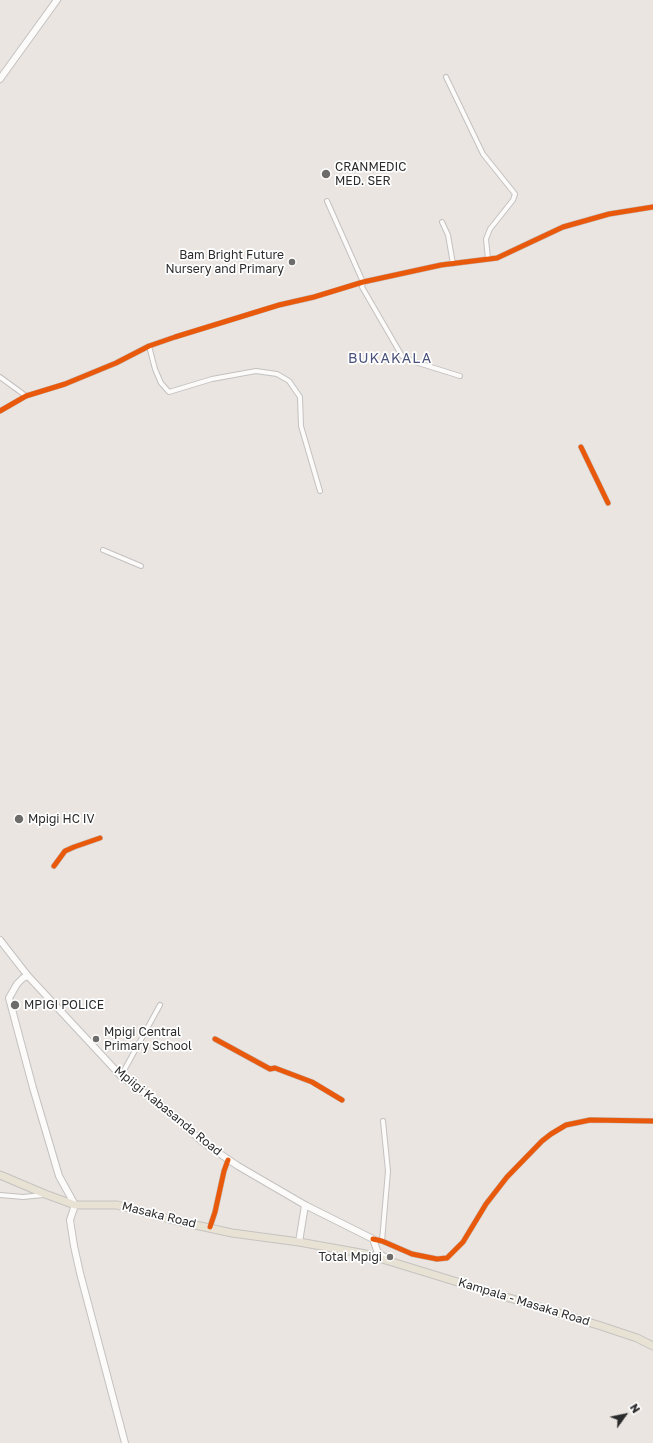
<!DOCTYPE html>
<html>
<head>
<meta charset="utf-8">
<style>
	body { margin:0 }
	#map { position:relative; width:653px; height:1443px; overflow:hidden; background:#eae5e0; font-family:"Golos Text",sans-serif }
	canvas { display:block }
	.north { position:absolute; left:605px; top:1395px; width:40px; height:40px; -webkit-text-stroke:3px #fff; paint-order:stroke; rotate:57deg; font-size:11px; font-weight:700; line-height:16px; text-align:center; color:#2b2b2b }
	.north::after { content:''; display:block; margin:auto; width:14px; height:18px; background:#2b2b2b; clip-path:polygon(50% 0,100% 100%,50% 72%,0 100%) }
</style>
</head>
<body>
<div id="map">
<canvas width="653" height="1443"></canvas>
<div class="north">N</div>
</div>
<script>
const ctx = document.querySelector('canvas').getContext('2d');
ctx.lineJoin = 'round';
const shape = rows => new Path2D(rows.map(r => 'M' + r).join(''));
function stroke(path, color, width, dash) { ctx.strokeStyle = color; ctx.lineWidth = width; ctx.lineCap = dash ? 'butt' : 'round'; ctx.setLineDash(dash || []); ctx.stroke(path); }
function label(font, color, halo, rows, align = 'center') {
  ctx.font = font + ' "Golos Text",sans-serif'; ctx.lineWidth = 3.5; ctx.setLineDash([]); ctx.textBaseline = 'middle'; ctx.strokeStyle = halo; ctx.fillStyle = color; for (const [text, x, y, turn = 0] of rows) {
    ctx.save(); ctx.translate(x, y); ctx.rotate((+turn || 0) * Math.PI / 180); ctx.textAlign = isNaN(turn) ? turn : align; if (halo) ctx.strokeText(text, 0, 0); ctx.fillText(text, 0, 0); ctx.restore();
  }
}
const minor = shape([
	[446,77,483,154,515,194,513,200,490,229,486,239,488,259],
	[327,201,363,282,362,287,402,356,415,362,460,376],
	[442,222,448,235,453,264],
	[149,346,155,369,161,383,169,392,212,379,256,371,277,374,289,381,300,397,301,426,320,491],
	[0,377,26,396],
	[0,411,26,396,65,384,116,363,149,346,175,337,279,305,314,297,363,282,441,265,497,258,563,227,609,214,653,207],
	[581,447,608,503],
	[103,550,141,566],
	[54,866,65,851,74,847,100,838],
	[215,1039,270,1069,275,1068,312,1082,342,1100],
	[121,1076,160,1005],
	[0,1195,23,1197,43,1195],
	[210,1227,215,1212,224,1171,228,1160],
	[373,1239,382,1241,412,1254,437,1259,447,1258,463,1242,486,1204,507,1177,542,1141,551,1134,566,1125,590,1120,653,1121],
	[382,1241,388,1171,383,1121]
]);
const secondary = shape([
	[0,79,57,0],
	[0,940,28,976,121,1076,158,1103,204,1143,238,1166,305,1205,373,1239,378,1253,388,1259],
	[28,976,23,978,17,984,9,998,33,1088,59,1176,75,1205,70,1220,74,1246,80,1273,125,1443],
	[299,1242,305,1205]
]);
const primary = shape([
	[0,1175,45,1194,75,1205,117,1205,177,1221,232,1233,299,1242,366,1254,601,1326,637,1338,653,1346]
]);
stroke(minor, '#c3c1c1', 6);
stroke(secondary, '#c3c1c1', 8);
stroke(primary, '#c5c3c1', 9);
stroke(minor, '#fcfbfa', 4);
stroke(secondary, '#fcfbfa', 6);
stroke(primary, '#e7e2d3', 7);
stroke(shape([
	[0,411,26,396,65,384,116,363,149,346,175,337,279,305,314,297,363,282,441,265,497,258,563,227,609,214,653,207],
	[581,447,608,503],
	[54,866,65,851,74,847,100,838],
	[215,1039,270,1069,275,1068,312,1082,342,1100],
	[210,1227,215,1212,224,1171,228,1160],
	[373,1239,382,1241,412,1254,437,1259,447,1258,463,1242,486,1204,507,1177,542,1141,551,1134,566,1125,590,1120,653,1121]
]), '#e8590c', 5);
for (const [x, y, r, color] of [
	[326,174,5,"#6e6c6a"],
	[292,262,4,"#6e6c6a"],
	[19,819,5,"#6e6c6a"],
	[15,1005,5,"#6e6c6a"],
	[96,1039,4,"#6e6c6a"],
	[390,1257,4,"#6e6c6a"]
]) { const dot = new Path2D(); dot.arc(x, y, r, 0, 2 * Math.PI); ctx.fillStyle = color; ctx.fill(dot); stroke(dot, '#fff', 1.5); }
label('12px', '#2b2b2b', '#fff', [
	["CRANMEDIC",335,167],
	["MED. SER",335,181],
	["Bam Bright Future",284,255,"right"],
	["Nursery and Primary",284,269,"right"],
	["Mpigi HC IV",28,819],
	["MPIGI POLICE",24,1005],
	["Mpigi Central",104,1032],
	["Primary School",104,1046],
	["Total Mpigi",382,1257,"right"]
], 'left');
label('12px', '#2b2b2b', '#fff', [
	["Mpiigi Kabasanda Road",168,1111,39],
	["Masaka Road",159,1215,14],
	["Kampala - Masaka Road",524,1302,17]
]);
ctx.letterSpacing = '1px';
label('14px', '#4b537c', '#fff', [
	["BUKAKALA",390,359]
]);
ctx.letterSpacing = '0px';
</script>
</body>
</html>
